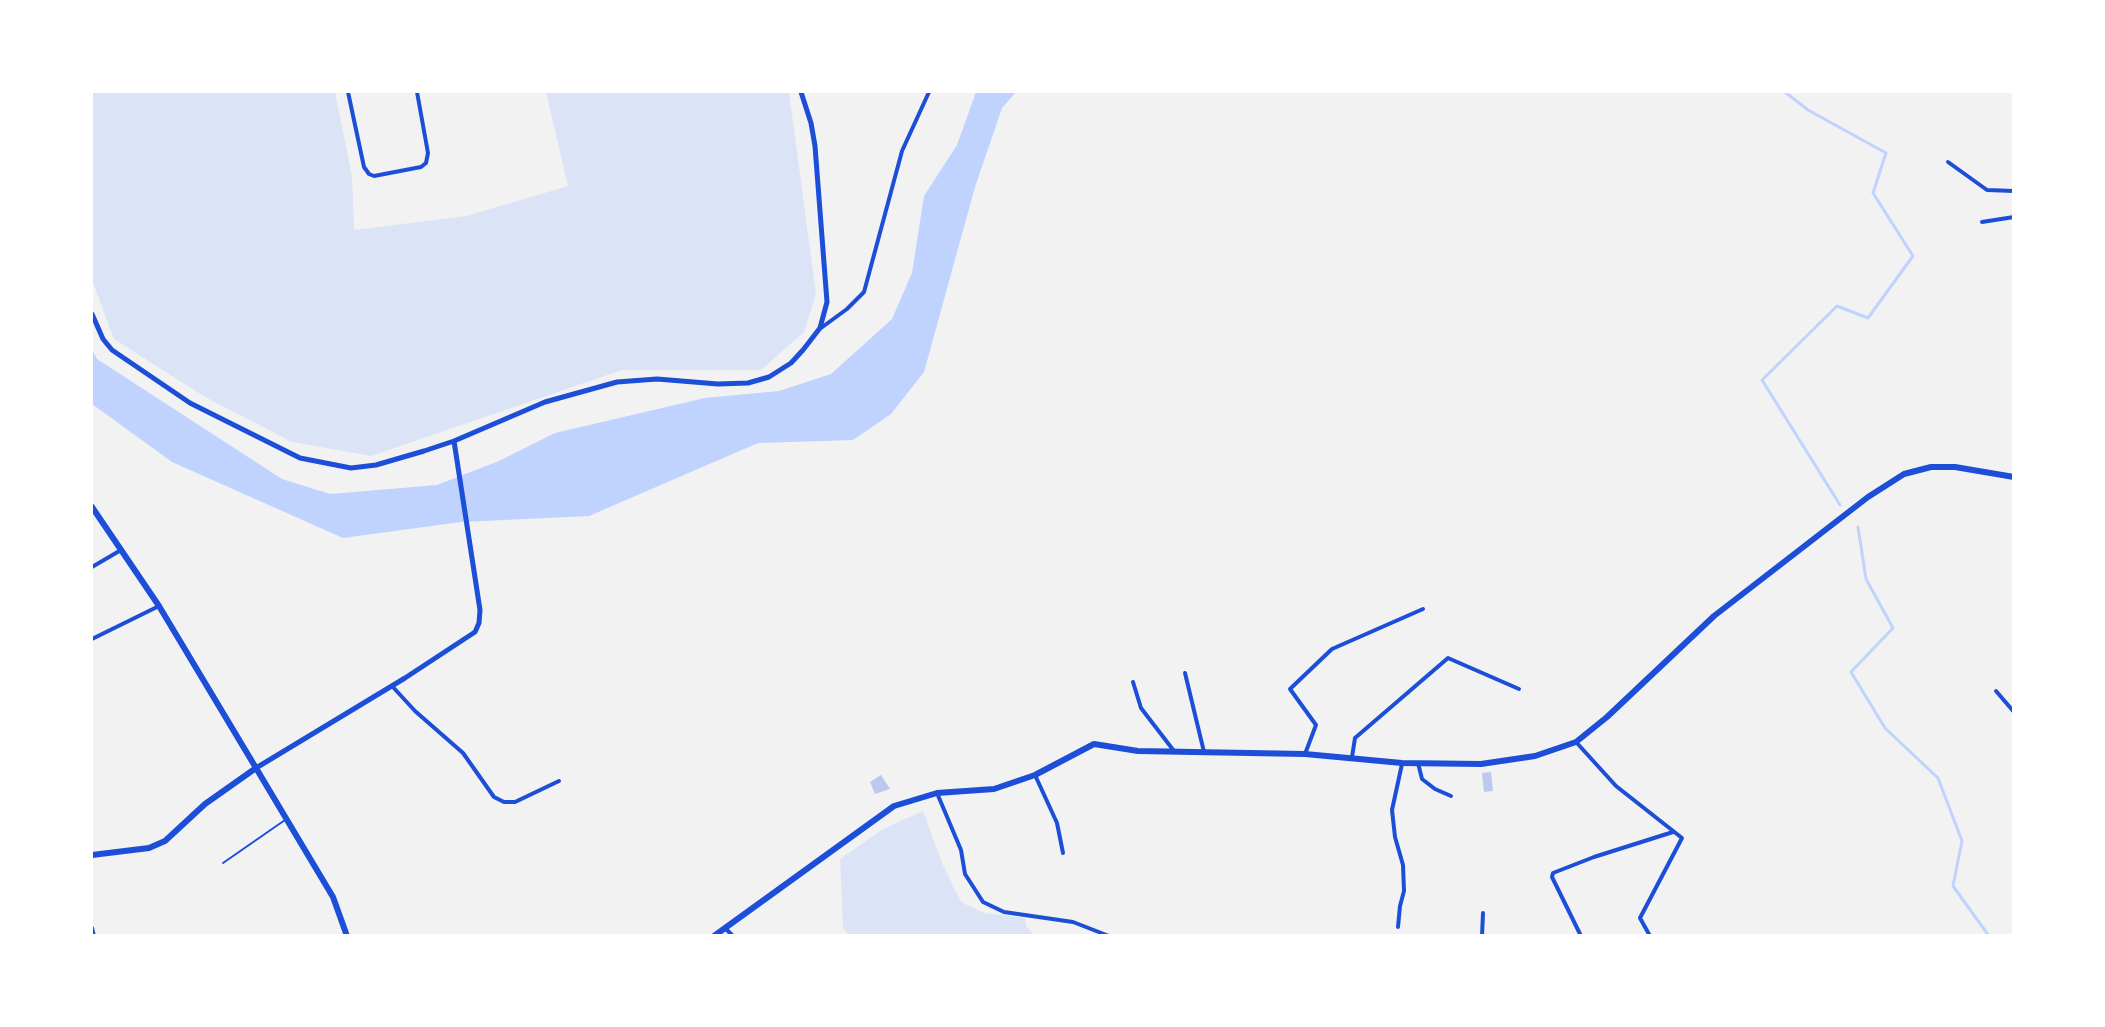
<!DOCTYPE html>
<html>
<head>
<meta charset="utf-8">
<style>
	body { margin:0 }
	#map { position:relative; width:2105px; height:1027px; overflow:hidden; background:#f2f2f2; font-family:"Source Sans 3",sans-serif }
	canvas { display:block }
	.frame { position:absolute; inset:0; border:93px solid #fff; pointer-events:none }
</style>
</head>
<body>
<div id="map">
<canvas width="2105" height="1027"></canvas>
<div class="frame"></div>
</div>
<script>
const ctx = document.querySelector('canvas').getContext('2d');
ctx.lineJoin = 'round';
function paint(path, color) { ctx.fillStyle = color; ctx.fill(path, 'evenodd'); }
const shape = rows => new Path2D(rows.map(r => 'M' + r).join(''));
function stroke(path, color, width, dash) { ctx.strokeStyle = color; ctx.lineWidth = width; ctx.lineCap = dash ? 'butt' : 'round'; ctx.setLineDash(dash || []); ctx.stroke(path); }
paint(shape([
	[92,92,335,92,352,176,354,230,466,216,568,186,546,92,789,92,816,294,804,332,761,370,622,370,371,456,292,442,205,397,114,339,92,280],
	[923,811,943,865,961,902,984,913,1025,918,1026,926,1034,935,849,935,843,928,840,859,883,829]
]), '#dbe4f7');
paint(shape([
	[976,92,1016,92,1002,108,975,187,924,372,891,414,853,440,758,443,589,516,461,522,343,538,172,462,92,404,92,350,97,359,282,479,330,494,437,485,499,461,555,433,705,398,779,391,831,374,892,319,912,273,924,196,957,145]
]), '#bfd3fe');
stroke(shape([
	[1785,92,1808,110,1886,153,1873,193,1913,256,1868,318,1837,306,1762,380,1840,505],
	[1858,527,1866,579,1893,628,1851,672,1885,728,1938,778,1962,841,1953,886,1989,936]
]), '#bfd3fe', 3);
paint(shape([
	[1491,772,1493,791,1484,792,1482,773],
	[881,775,890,789,875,794,870,782]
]), '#bdc9ec');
stroke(shape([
	[223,863,285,820]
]), '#1d4ed8', 2);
stroke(shape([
	[348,92,364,167,369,174,374,176,421,167,426,163,428,153,417,92],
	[1948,162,1987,190,2014,191],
	[1982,222,2014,217],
	[821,328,847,309,864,292,902,151,929,92],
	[92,567,121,550],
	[92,639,159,606],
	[1185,673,1204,752],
	[1133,682,1141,708,1174,751],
	[392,686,415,711,463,753,494,797,504,802,515,802,559,781],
	[1996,691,2014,712],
	[1576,742,1616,786,1682,838,1640,918,1650,936],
	[1305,754,1316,725,1290,689,1332,649,1423,609],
	[1352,757,1355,738,1448,658,1519,689],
	[1418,763,1422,779,1435,789,1451,796],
	[1035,775,1057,823,1063,853],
	[937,793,961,850,965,874,983,902,1004,912,1073,922,1109,936],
	[1398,927,1400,906,1404,891,1403,865,1395,837,1392,810,1402,764],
	[92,928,94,936],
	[725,928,733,936],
	[1482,936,1483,913],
	[1581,936,1552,877,1553,873,1594,857,1673,832]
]), '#1d4ed8', 4);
stroke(shape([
	[92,314,103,339,112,350,190,403,300,458,351,468,376,465,424,451,454,441,545,402,617,382,657,379,718,384,748,383,769,377,791,363,803,350,820,328,827,302,815,146,811,123,801,92],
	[256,768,405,678,475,632,479,623,480,610,454,441]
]), '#1d4ed8', 5);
stroke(shape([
	[92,507,159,606,256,768]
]), '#1d4ed8', 6);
stroke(shape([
	[92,855,149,848,165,841,205,804,256,768,333,897,347,936],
	[714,936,894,806,937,793,994,789,1035,775,1094,744,1138,751,1305,754,1402,763,1481,764,1535,756,1576,742,1607,717,1714,616,1868,497,1904,474,1931,467,1955,467,2014,477]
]), '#1d4ed8', 6);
</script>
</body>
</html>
